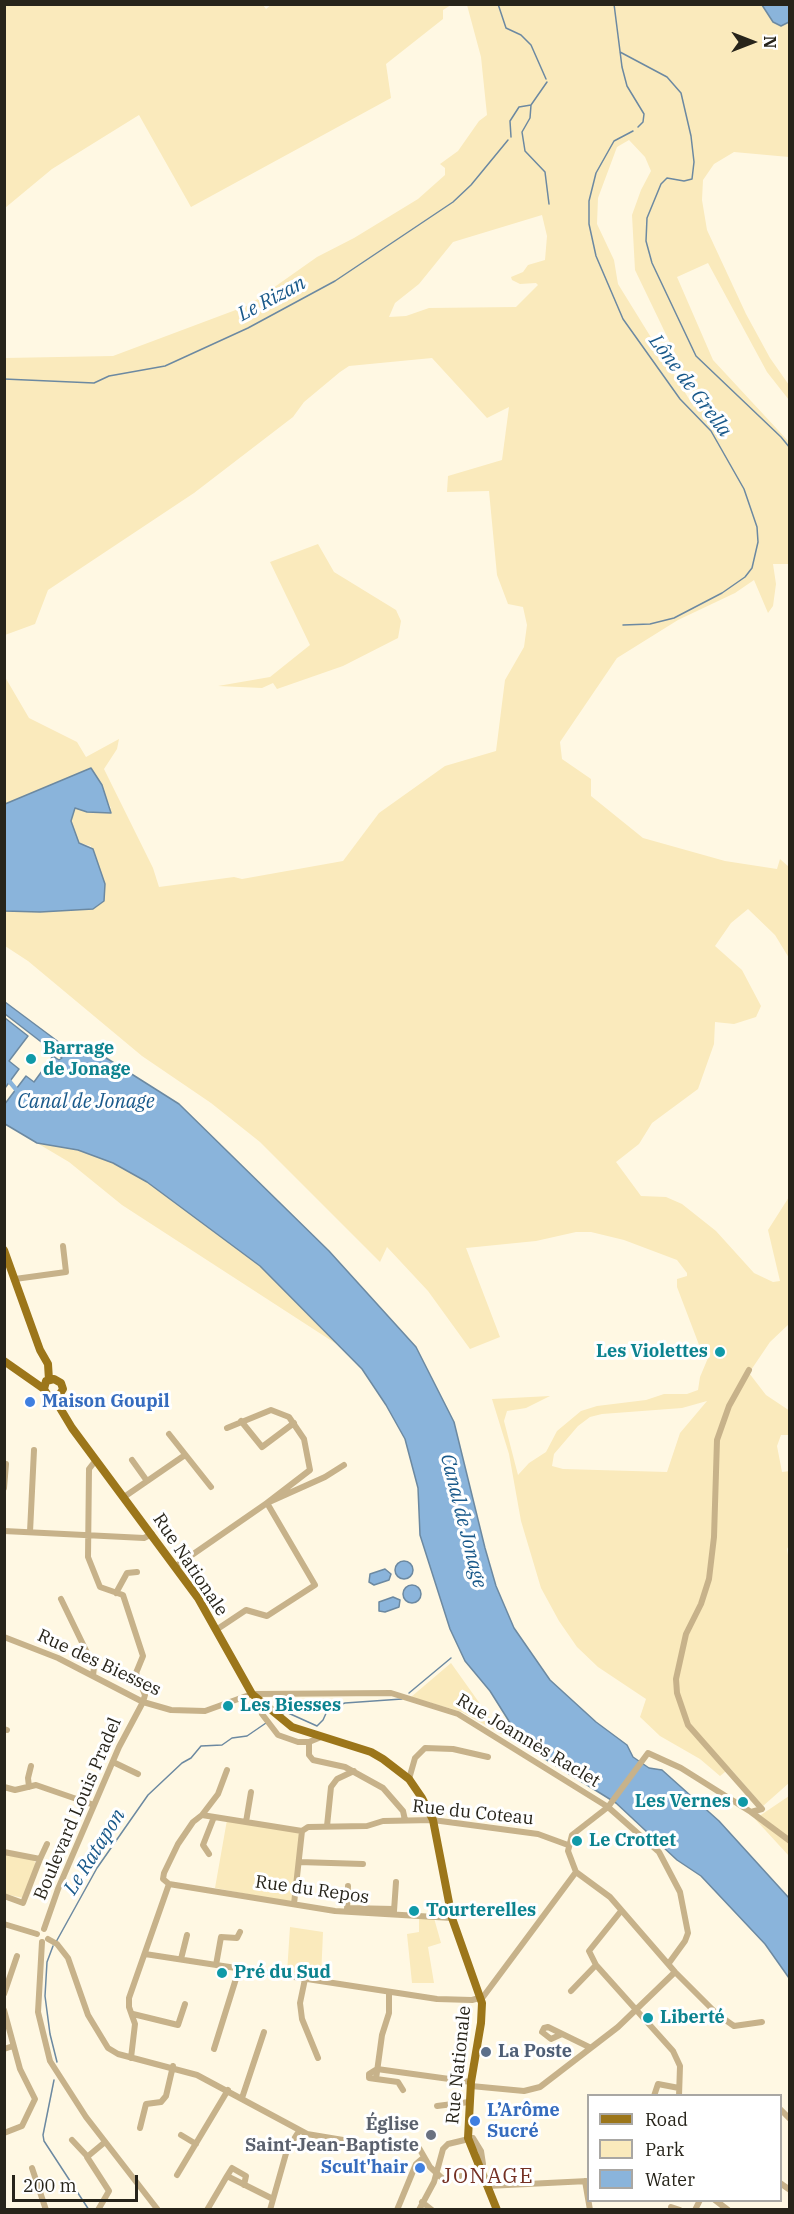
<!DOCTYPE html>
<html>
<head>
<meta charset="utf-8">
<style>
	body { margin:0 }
	#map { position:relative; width:794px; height:2214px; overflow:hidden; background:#fff8e3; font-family:"IBM Plex Serif",serif }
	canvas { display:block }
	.frame { position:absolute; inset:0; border:6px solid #27241a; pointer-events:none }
	.legend { position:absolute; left:587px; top:2094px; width:195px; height:108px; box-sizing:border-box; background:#fff; border:2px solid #a9a7a3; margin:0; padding:8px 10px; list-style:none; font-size:18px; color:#27241a }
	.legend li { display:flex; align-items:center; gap:12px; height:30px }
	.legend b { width:30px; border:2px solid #a9a7a3 }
	.north { position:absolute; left:722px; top:12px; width:60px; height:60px; -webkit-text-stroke:4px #fff; paint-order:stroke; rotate:90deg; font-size:16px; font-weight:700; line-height:24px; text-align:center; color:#27241a }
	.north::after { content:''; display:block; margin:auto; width:21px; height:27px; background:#27241a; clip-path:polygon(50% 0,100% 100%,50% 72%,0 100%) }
	.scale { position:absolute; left:12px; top:2175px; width:126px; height:27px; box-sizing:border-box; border:3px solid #27241a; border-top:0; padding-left:8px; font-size:18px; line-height:21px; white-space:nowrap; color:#27241a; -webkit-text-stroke:4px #fff; paint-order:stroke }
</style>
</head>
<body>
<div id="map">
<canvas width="794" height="2214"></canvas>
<div class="frame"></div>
<ul class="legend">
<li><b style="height:8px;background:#9c761a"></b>Road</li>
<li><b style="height:16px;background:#faeabc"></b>Park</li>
<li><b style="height:16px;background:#8ab4db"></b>Water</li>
</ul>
<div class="north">N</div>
<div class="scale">200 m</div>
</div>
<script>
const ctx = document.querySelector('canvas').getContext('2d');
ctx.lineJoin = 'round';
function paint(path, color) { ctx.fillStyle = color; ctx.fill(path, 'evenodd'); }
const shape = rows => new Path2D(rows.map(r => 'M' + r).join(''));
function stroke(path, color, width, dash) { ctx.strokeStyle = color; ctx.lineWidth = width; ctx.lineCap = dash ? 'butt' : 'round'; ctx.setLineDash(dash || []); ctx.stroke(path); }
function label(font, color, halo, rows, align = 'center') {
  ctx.font = font + ' "IBM Plex Serif",serif'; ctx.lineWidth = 6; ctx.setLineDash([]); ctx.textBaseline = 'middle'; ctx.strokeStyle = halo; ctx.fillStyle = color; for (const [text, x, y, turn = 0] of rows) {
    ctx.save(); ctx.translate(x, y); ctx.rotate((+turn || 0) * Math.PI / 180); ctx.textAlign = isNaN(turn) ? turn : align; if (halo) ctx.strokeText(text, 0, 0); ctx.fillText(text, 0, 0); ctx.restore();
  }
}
paint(shape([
	[263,5,266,9,272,4,451,5,443,10,443,19,386,64,391,98,191,207,139,115,52,169,5,208,5,5],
	[467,5,762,5,773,23,789,22,789,157,734,152,714,164,703,180,702,200,707,230,746,314,770,358,789,385,789,400,767,372,708,263,677,277,713,360,789,442,789,564,773,564,776,584,773,606,768,613,754,580,735,593,678,620,617,658,560,742,562,759,591,779,591,796,643,838,725,861,777,869,780,859,789,867,789,958,775,935,748,909,731,923,715,946,742,970,761,1006,756,1017,734,1024,715,1022,714,1044,698,1089,652,1123,639,1144,616,1162,641,1196,666,1197,682,1204,716,1231,754,1273,773,1282,780,1281,768,1230,789,1197,789,1324,770,1342,749,1373,766,1395,790,1411,789,1435,781,1435,777,1446,782,1472,790,1471,790,1543,787,1549,790,1568,789,1783,763,1806,730,1768,720,1776,700,1759,660,1736,640,1717,646,1699,598,1667,577,1647,559,1621,541,1588,521,1521,509,1454,492,1399,550,1396,526,1408,507,1411,504,1421,518,1475,529,1463,546,1452,557,1431,581,1411,597,1406,646,1400,664,1394,687,1394,698,1390,700,1377,708,1358,701,1350,677,1287,677,1279,687,1276,687,1273,677,1260,624,1240,591,1232,576,1232,536,1241,466,1248,500,1337,470,1349,428,1291,387,1247,380,1262,260,1142,211,1103,142,1056,28,961,5,946,5,911,40,912,93,909,91,846,79,843,71,820,72,811,75,808,87,812,111,808,91,768,5,804,5,677,29,718,77,742,86,757,119,739,117,749,104,769,153,868,159,887,234,877,242,879,343,861,379,813,445,766,496,751,505,680,524,647,527,625,523,607,508,604,497,575,489,491,447,492,448,476,502,460,509,407,487,418,432,358,349,366,340,372,304,402,293,417,194,493,48,590,35,624,5,635,5,358,113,356,249,305,317,257,354,238,418,199,445,175,445,168,440,164,458,151,479,121,487,115,481,57],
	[629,140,645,157,651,171,641,190,632,215,635,270,699,403,694,407,618,284,614,260,597,224,598,198,617,147],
	[542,215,547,236,545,260,528,265,523,272,511,277,512,280,520,284,536,283,538,285,516,307,429,308,406,316,389,317,395,303,419,284,453,242],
	[707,1401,680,1433,667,1472,563,1469,552,1466,554,1454,578,1426,590,1417,602,1414,682,1408],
	[318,544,334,572,396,610,401,621,398,638,343,666,277,689,273,683,262,688,218,686,270,677,310,645,270,562],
	[37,1143,78,1150,113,1163,147,1182,260,1266,338,1345,122,1205,69,1162],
	[451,1663,483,1708,503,1735,462,1712,411,1697],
	[789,1796,789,1856,755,1819],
	[227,1820,300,1832,293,1899,289,1902,215,1888],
	[4,1854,34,1860,36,1865,23,1898,5,1894],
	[419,1917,434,1918,441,1943,428,1947,434,1983,412,1983,407,1934,419,1932],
	[290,1927,323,1932,321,1978,287,1973]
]), '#faeabc');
const water = shape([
	[762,5,789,5,789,22,781,26,773,22,762,5],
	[91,768,102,785,111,813,87,812,75,808,71,821,79,843,93,849,105,884,104,901,93,909,40,912,5,911,5,804,91,768],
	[5,1002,68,1049,73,1045,92,1049,179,1104,329,1251,416,1347,454,1422,485,1548,496,1586,514,1628,550,1680,596,1722,627,1745,633,1757,649,1768,662,1770,719,1821,789,1898,789,1978,765,1944,701,1876,677,1860,616,1803,542,1757,512,1726,490,1691,465,1661,450,1629,420,1535,418,1488,405,1439,386,1405,362,1369,260,1266,147,1182,113,1163,78,1150,37,1143,5,1124,4,1105,26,1076,34,1082,53,1056,59,1060,62,1058,5,1014,5,1002],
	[5,1018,28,1036,9,1061,19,1069,5,1088,5,1018],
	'395 1570a9 9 0 1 1 18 0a9 9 0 1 1-18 0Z',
	[385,1569,391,1574,389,1580,374,1585,369,1582,370,1574,385,1569],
	'403 1594a9 9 0 1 1 18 0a9 9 0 1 1-18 0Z',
	[393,1597,400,1600,399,1607,385,1612,379,1611,379,1602,393,1597]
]);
paint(water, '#8ab4db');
stroke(water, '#6c89a1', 1.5);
stroke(shape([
	[498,4,506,28,521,35,531,45,546,79],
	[614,4,622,67,627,86,644,114,643,122,638,127],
	[620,52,667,77,681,93,691,136,694,162,692,179,684,181,667,178,661,184,647,218,646,241,652,263,696,356,781,437,790,448],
	[531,105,530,118,522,132,525,151,545,172,549,204],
	[511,137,510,121,519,107,531,105,547,82],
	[4,379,94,383,109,376,165,366,248,328,335,281,453,202,471,185,508,140],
	[623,625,650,624,674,618,722,593,745,577,752,568,758,542,757,527,744,489,711,431,680,399,623,319,596,256,589,224,589,201,596,173,614,141,633,131],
	[409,1693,451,1658],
	[283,1714,286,1712,317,1726,323,1720,328,1709,345,1703,402,1699],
	[56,1942,97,1868,148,1795,182,1763,191,1758,201,1746,222,1745,232,1738,247,1736,266,1723],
	[53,1946,47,1962,45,1996,50,2034,57,2062],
	[54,2080,43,2135,44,2141,89,2210]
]), '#6c89a1', 1.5);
stroke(shape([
	[4,1075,20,1094]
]), '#8ab4db', 4.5);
stroke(shape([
	[15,1279,66,1272,63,1246],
	[749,1370,729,1406,717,1440,714,1537,709,1579,701,1604,686,1634,676,1679,677,1693,688,1725,762,1809,751,1812],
	[241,1421,262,1447,294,1423],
	[169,1434,211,1487],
	[96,1460,89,1469,88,1557,100,1587,123,1595,143,1656,136,1673,145,1695,143,1702],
	[132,1460,147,1481],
	[4,1488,6,1464],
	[124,1497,185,1455],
	[4,1531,144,1538,152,1534],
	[30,1532,34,1450],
	[176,1566,267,1503,325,1477,344,1465],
	[116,1593,127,1573,137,1572],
	[61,1599,94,1667,93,1676],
	[216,1630,246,1610,267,1616,315,1585,267,1503,310,1470,304,1439,289,1417,271,1410,227,1428],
	[4,1637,58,1658,143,1702,171,1710,205,1711,252,1694,391,1693,458,1714,608,1807,659,1852,680,1892,688,1933,685,1941,669,1963],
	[256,1698,262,1714,278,1735,298,1742,309,1742,321,1737],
	[4,1729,7,1730],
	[309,1742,309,1755,313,1760,345,1767,383,1788,403,1811,405,1820],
	[113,1762,138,1774],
	[227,1770,218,1794,202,1815,302,1831],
	[409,1779,415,1758,425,1748,453,1749,488,1757],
	[4,1787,15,1790,36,1785,94,1805],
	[29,1787,28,1778,31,1766],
	[246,1822,251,1792],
	[327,1826,331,1787,337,1779,354,1771],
	[302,1831,308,1827,367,1826,383,1821,433,1820,538,1834,568,1845],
	[4,1852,40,1859,23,1903,4,1896],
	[209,1854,203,1845,214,1817],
	[40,1859,47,1844],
	[299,1862,363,1864],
	[576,1872,610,1897,675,1972,717,2014,734,2026,762,2022],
	[169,1884,335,1911,452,1918],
	[169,1884,163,1879,164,1873,178,1844,193,1822,202,1815],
	[294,1904,302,1831],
	[347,1908,394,1909],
	[347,1911,348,1886],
	[394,1911,396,1882],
	[621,1911,589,1951,596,1965,673,2051,680,2066,679,2096],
	[4,1924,37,1934],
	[44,1929,58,1889,119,1747,143,1702],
	[48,1939,57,1944,68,1958,88,2015,108,2048,118,2054,197,2075,307,2134,355,2142,419,2148,430,2167,443,2179,482,2173],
	[42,1942,38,2012,50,2061,86,2117,158,2210],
	[145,1954,437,1999,472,2000,483,1997,576,1872,568,1851,572,1835,608,1807,648,1753,681,1768,751,1812,790,1841],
	[181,1959,187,1935],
	[216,1965,221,1937,237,1938,240,1932],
	[305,1979,300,2003,302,2019,318,2058],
	[571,1991,596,1965],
	[4,1994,17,1956],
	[4,2010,20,2069,35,2099,22,2126,4,2133],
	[133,2014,178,2025,185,2004],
	[562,2034,551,2039,542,2032,544,2028,548,2027,589,2047,590,2048],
	[4,2049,13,2046],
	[214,2049,239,1969],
	[131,2058,135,2024,129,2007,129,1998,169,1884],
	[377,2069,369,2074,369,2078,376,2079,382,2035,389,2013,389,1992],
	[377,2069,471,2082],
	[376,2079,398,2082,403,2090],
	[471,2086,524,2091,540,2087,618,2027,675,1972],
	[654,2096,658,2084,679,2088],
	[242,2098,264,2032],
	[437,2106,469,2102],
	[780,2109,790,2119],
	[140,2128,146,2104,161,2102,166,2096,173,2066],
	[181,2135,196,2144],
	[72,2140,87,2156],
	[32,2168,46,2210],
	[177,2175,228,2090],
	[227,2176,232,2168,246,2176,244,2185],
	[585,2181,590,2210],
	[780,2183,790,2190],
	[487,2186,588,2181],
	[715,2200,728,2210],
	[422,2202,432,2210],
	[671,2207,680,2210],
	[98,2210,109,2191,87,2157,105,2142],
	[207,2210,227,2176,273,2199],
	[270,2210,287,2150,299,2131],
	[397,2210,416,2164,423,2158],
	[419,2210,434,2182,443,2149,448,2144,473,2138,481,2151,483,2164,480,2170],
	[695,2210,700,2200]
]), '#c7b28a', 6);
stroke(shape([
	[4,1250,40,1350,48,1364,49,1380],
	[4,1361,44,1389,49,1397,58,1397,63,1389,61,1383,54,1379,46,1381,44,1389],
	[54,1398,72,1428,198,1598,252,1694,292,1727,371,1752,383,1759,409,1779,422,1798,433,1820,452,1918,482,2003,481,2023,471,2082,468,2138,497,2210]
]), '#9c761a', 8);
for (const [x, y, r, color] of [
	[31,1059,6,"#0f9aa8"],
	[720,1352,6,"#0f9aa8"],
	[30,1402,6,"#3f7fe0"],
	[228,1706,6,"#0f9aa8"],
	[743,1802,6,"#0f9aa8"],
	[577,1841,6,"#0f9aa8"],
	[414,1911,6,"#0f9aa8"],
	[222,1973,6,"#0f9aa8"],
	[648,2018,6,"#0f9aa8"],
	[486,2052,6,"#5c6f8a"],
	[475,2121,6,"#3f7fe0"],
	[431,2135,6,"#6b7280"],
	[420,2168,6,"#3f7fe0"]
]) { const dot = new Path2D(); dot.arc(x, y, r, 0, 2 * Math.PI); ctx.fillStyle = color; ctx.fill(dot); stroke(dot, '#fff', 2); }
label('bold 18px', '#0d838f', '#fff', [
	["Barrage",43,1049],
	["de Jonage",43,1070],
	["Les Violettes",708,1352,"right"],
	["Les Biesses",240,1706],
	["Les Vernes",731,1802,"right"],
	["Le Crottet",589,1841],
	["Tourterelles",426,1911],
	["Pré du Sud",234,1973],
	["Liberté",660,2018]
], 'left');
label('bold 18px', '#366cbe', '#fff', [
	["Maison Goupil",42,1402],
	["L’Arôme",487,2111],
	["Sucré",487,2132],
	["Scult'hair",408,2168,"right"]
], 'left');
label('18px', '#27241a', '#fff', [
	["Rue Nationale",190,1565,56],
	["Rue des Biesses",99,1663,25],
	["Rue Joannès Raclet",528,1741,31],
	["Boulevard Louis Pradel",78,1809,-67],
	["Rue du Coteau",473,1813,6],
	["Rue du Repos",312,1890,8],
	["Rue Nationale",459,2065,-84]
]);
label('bold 18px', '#4e5e75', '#fff', [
	["La Poste",498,2052]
], 'left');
label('bold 18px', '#5b616d', '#fff', [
	["Église",419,2125],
	["Saint-Jean-Baptiste",419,2146]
], 'right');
label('italic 20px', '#19598a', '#fff', [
	["Le Rizan",272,299,-28],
	["Lône de Grella",690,386,53],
	["Canal de Jonage",86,1102],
	["Canal de Jonage",463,1521,76],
	["Le Ratapon",95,1852,-58]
]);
ctx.letterSpacing = '1.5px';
label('21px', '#753124', '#fff', [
	["JONAGE",488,2177]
]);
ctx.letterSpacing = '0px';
</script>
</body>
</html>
